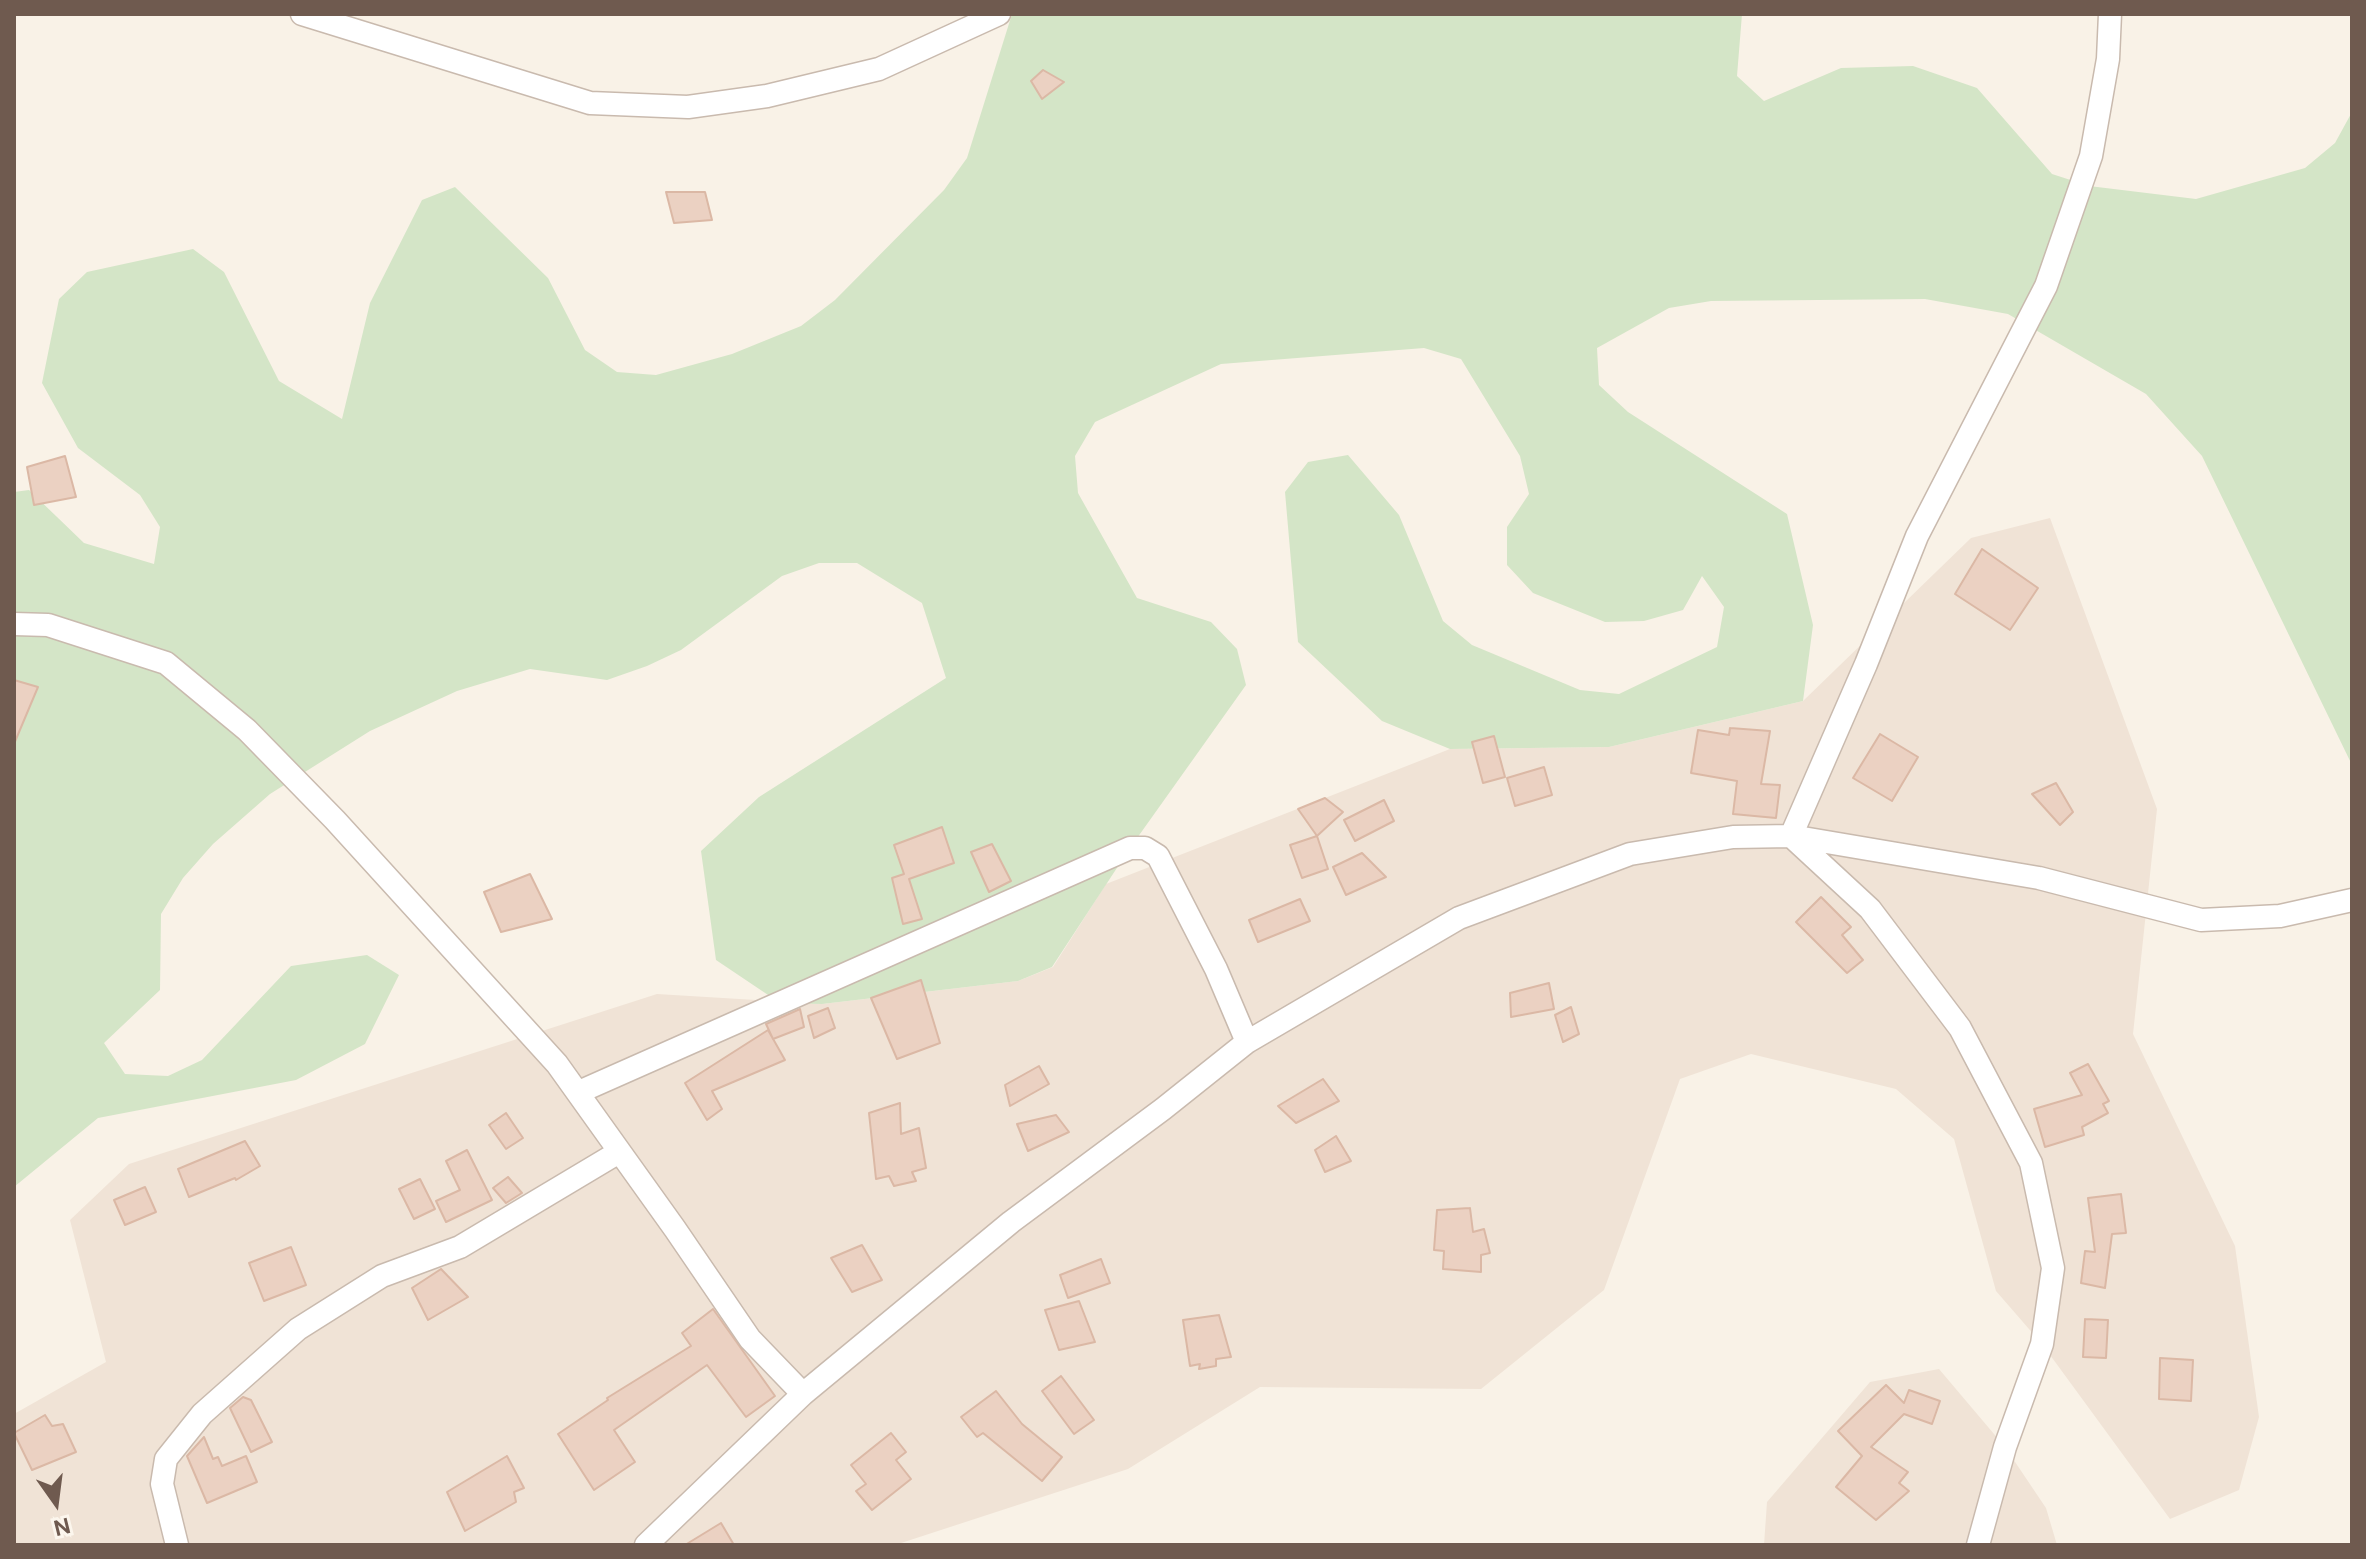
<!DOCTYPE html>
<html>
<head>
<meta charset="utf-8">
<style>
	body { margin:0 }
	#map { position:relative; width:2366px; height:1559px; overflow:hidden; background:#f9f2e7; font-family:"DM Sans",sans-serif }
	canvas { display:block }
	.frame { position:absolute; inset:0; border:16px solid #6f5a4f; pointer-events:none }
	.north { position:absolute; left:16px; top:1463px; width:80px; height:80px; -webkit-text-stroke:6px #fcf6ed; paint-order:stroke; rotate:166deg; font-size:22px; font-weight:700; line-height:32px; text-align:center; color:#6f5a4f }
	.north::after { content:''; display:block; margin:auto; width:28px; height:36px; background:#6f5a4f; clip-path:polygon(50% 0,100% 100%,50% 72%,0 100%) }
</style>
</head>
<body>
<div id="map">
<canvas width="2366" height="1559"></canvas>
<div class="frame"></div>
<div class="north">N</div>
</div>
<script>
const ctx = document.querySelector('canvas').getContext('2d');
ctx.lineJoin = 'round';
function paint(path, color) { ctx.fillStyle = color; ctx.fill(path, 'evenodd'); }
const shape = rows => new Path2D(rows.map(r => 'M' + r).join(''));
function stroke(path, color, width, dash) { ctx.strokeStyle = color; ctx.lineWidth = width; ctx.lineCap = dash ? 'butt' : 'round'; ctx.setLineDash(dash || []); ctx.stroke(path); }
paint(shape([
	[2050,518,2157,809,2133,1034,2235,1246,2259,1417,2239,1490,2170,1519,2042,1344,1996,1291,1954,1139,1896,1089,1751,1054,1680,1079,1604,1290,1481,1389,1260,1387,1128,1469,895,1545,14,1545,14,1414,106,1362,70,1220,129,1164,657,994,822,1004,1018,981,1053,967,1106,884,1450,749,1609,747,1803,701,1971,538],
	[1939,1369,2005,1447,2046,1508,2057,1545,1764,1545,1767,1502,1870,1382]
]), '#f0e3d6');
paint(shape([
	[1012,14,1742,14,1737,76,1764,101,1841,68,1913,66,1977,88,2052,174,2089,186,2196,199,2305,168,2335,143,2352,112,2352,765,2202,456,2146,394,2008,314,1925,299,1711,301,1669,308,1597,348,1599,385,1628,412,1787,514,1813,625,1803,701,1609,747,1450,749,1382,721,1298,642,1285,492,1308,462,1348,455,1399,515,1443,621,1472,645,1580,690,1619,694,1717,647,1724,607,1702,576,1683,610,1644,621,1605,622,1533,593,1507,565,1507,527,1529,494,1520,456,1461,359,1424,348,1221,364,1095,422,1075,456,1078,493,1137,598,1211,622,1237,649,1246,685,1130,848,1052,967,1018,981,822,1004,780,1003,716,960,701,851,759,797,946,678,922,603,857,563,819,563,782,576,681,650,647,666,607,680,530,669,457,691,370,731,270,794,213,844,183,878,161,914,160,990,104,1043,125,1074,168,1076,202,1060,291,966,367,955,399,975,365,1044,296,1080,98,1118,14,1187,14,492,29,490,84,543,154,564,160,527,140,495,78,448,42,383,59,299,87,272,193,249,224,272,279,381,342,419,370,303,422,200,455,187,548,278,585,350,617,372,656,375,732,354,801,326,835,300,944,190,967,158]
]), '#d4e5c7');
const building = shape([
	[1043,70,1064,82,1042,99,1031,81,1043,70],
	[666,192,705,192,712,220,674,223,666,192],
	[65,456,76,497,34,505,27,467,65,456],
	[1982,549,2038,588,2010,630,1955,594,1982,549],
	[14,680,38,687,14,744,14,680],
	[1730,728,1770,731,1761,784,1780,785,1776,818,1733,814,1737,781,1691,773,1698,730,1729,735,1730,728],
	[1880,734,1918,757,1892,801,1853,778,1880,734],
	[1494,736,1505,777,1483,783,1472,742,1494,736],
	[1544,767,1552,795,1515,806,1507,778,1544,767],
	[2056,783,2073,812,2060,825,2032,794,2056,783],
	[1325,798,1343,812,1317,836,1298,809,1325,798],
	[1384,800,1394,821,1355,841,1344,820,1384,800],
	[942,827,954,863,909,879,922,919,903,924,892,878,904,874,894,845,942,827],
	[1317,836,1328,869,1302,878,1290,845,1317,836],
	[992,844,1011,881,989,892,971,852,992,844],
	[1362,853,1386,877,1346,895,1333,867,1362,853],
	[530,874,552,919,501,932,484,892,530,874],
	[1821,897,1851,927,1842,935,1863,960,1847,973,1796,922,1821,897],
	[1300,899,1310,921,1258,942,1249,920,1300,899],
	[921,980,940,1043,897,1059,871,998,921,980],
	[1549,983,1554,1009,1511,1017,1510,993,1549,983],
	[1571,1007,1579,1034,1563,1042,1555,1015,1571,1007],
	[828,1008,835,1028,814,1038,808,1016,828,1008],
	[800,1009,804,1027,773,1039,766,1024,800,1009],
	[768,1030,785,1060,712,1091,722,1109,707,1120,685,1083,768,1030],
	[2088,1064,2109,1101,2103,1104,2108,1113,2082,1127,2084,1135,2045,1147,2034,1109,2082,1095,2070,1073,2088,1064],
	[1039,1066,1049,1084,1010,1106,1005,1085,1039,1066],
	[1323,1079,1339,1101,1296,1123,1278,1106,1323,1079],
	[900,1103,901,1134,919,1128,926,1168,912,1172,916,1181,894,1186,889,1176,876,1179,869,1113,900,1103],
	[506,1113,523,1138,506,1149,489,1125,506,1113],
	[1056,1115,1069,1132,1028,1151,1017,1124,1056,1115],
	[1336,1136,1351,1161,1325,1172,1315,1150,1336,1136],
	[245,1141,260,1166,236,1180,235,1178,189,1197,178,1169,245,1141],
	[467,1150,492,1200,446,1222,436,1201,460,1190,446,1161,467,1150],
	[508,1177,522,1193,506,1203,493,1188,508,1177],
	[420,1179,435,1209,414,1219,399,1189,420,1179],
	[145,1187,156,1212,125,1225,114,1200,145,1187],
	[2121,1194,2126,1233,2112,1234,2105,1288,2081,1283,2085,1251,2095,1252,2088,1198,2121,1194],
	[1470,1208,1473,1232,1484,1229,1490,1253,1481,1255,1481,1272,1443,1269,1444,1251,1434,1250,1437,1210,1470,1208],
	[862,1245,882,1280,852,1292,831,1258,862,1245],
	[291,1247,306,1285,264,1301,249,1263,291,1247],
	[1101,1259,1110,1283,1068,1298,1060,1275,1101,1259],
	[441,1269,468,1297,428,1320,412,1288,441,1269],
	[1079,1301,1095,1342,1059,1350,1045,1310,1079,1301],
	[713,1309,775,1396,746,1417,707,1365,614,1430,635,1462,594,1490,558,1434,608,1400,607,1398,691,1346,682,1333,713,1309],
	[1219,1315,1231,1357,1216,1359,1216,1366,1199,1369,1200,1364,1190,1366,1183,1320,1219,1315],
	[2085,1319,2108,1320,2106,1358,2083,1357,2085,1319],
	[2160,1358,2193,1360,2191,1401,2159,1399,2160,1358],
	[1061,1376,1094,1420,1074,1434,1042,1391,1061,1376],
	[1886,1385,1904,1403,1909,1390,1940,1401,1932,1424,1904,1414,1871,1447,1908,1472,1899,1483,1909,1491,1876,1520,1836,1487,1862,1456,1838,1431,1886,1385],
	[996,1391,1022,1424,1062,1457,1042,1481,983,1433,977,1437,961,1417,996,1391],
	[243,1397,251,1400,272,1442,251,1452,230,1408,243,1397],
	[45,1415,52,1426,63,1424,76,1452,32,1470,14,1433,45,1415],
	[891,1433,906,1452,896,1460,911,1479,872,1510,856,1491,866,1484,851,1465,891,1433],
	[204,1437,213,1459,218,1457,222,1466,246,1456,257,1482,207,1503,187,1456,204,1437],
	[507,1456,524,1488,514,1492,516,1502,465,1531,447,1492,507,1456],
	[721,1523,734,1545,685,1545,721,1523]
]);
paint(building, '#ebd1c2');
stroke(building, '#dbb8a5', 2);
const minor = shape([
	[302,14,590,103,688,107,767,96,879,69,999,14],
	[14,624,48,625,166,663,247,730,335,820,557,1064,675,1229,750,1339,803,1394],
	[579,1092,1130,848,1145,848,1158,856,1216,969,1247,1042],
	[177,1545,162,1484,166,1459,202,1414,298,1329,382,1276,460,1247,619,1152],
	[646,1545,803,1394,1011,1222,1163,1109,1247,1042,1459,918,1630,854,1733,837,1791,836,2039,878,2201,920,2280,916,2352,900],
	[1978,1545,2005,1447,2042,1344,2053,1268,2031,1163,1960,1028,1870,909,1791,836,1866,664,1917,536,2046,286,2091,156,2108,59,2110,14]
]);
stroke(minor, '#c9baae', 25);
stroke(minor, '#fff', 22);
</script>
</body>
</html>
